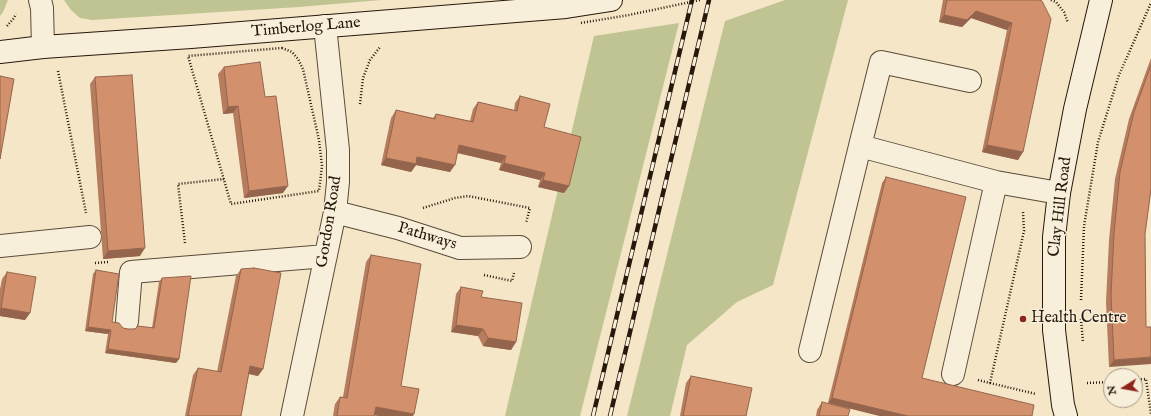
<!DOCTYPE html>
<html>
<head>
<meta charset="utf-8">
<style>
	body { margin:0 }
	#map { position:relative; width:1151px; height:416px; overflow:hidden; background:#f4e6c6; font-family:"IM FELL English",serif }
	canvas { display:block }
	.north { position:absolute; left:1103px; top:368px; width:40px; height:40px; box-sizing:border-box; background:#f8efda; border:1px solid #a49988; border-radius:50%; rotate:259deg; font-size:11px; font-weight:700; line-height:16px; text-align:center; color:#27180c }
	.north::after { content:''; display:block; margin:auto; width:14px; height:18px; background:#8f2418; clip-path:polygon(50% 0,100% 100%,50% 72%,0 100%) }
</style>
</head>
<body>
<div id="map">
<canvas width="1151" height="416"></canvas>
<div class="north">N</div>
</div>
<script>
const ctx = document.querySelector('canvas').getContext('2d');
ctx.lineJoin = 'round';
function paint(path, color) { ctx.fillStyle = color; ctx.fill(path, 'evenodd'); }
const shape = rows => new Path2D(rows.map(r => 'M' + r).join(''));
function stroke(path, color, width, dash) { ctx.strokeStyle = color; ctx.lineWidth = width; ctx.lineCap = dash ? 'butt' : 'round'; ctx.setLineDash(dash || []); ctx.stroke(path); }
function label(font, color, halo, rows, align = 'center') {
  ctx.font = font + ' "IM FELL English",serif'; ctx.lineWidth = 3; ctx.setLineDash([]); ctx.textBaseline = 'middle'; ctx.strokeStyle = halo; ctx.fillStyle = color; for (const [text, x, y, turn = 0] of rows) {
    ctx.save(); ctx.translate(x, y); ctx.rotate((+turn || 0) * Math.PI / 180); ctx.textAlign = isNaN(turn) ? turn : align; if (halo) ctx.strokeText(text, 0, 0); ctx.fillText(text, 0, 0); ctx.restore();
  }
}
paint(shape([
	[0,0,8,0,3,12,0,16],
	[64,0,381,0,299,7,92,20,80,18,71,10],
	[785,0,848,0,773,285,737,302,687,345,670,416,627,416,725,21],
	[679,23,580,416,505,416,594,36]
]), '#bfc492');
const street = shape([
	[40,0,42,8,43,47],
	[860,146,881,62,970,81],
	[335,212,398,228,460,248,520,247],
	[0,246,90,237],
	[127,321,131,272,326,256],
	[810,351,860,146,996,182],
	[953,374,996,182,1059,193],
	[292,416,335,212,338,182,338,150,325,26]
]);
const secondary = shape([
	[0,52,43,47,191,37,566,7,611,0],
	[1066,416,1063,405,1054,330,1054,237,1059,193,1075,109,1101,0]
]);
stroke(street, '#5a4c3a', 24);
stroke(secondary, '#27180c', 24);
stroke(shape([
	[1051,0,1056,2,1064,12,1068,23],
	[7,26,14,18,16,14],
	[282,48,292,52,298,59,303,69,319,140,322,166,319,191,231,204,188,56,282,48],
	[58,71,86,213],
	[360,104,363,78,370,60,380,47],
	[423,208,455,198,468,196,530,208,526,223],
	[185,243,178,184,224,179],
	[95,263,108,262],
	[484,275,512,281,514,273],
	[1081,300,1084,226,1098,142,1119,75,1151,3],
	[1081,319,1083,342],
	[978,380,990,383,1024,231,1023,212],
	[1135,380,1146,379,1151,414],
	[990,383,1036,394],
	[1087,383,1111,382]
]), '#27180c', 2.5, [1, 2]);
stroke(street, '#f8efda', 22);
stroke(secondary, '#f8efda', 22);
const rail = shape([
	[593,416,692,0],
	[610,416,709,0]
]);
stroke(rail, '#27180c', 4.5);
stroke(rail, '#f8efda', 3, [9]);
stroke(shape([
	[581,23,629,15,700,0]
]), '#27180c', 2.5, [1, 2]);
paint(shape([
	[943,0,1039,0,1023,152,1018,160,982,152,1007,30,971,18,962,27,939,22],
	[1151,58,1151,189,1145,234,1146,327,1109,367,1106,302,1109,240,1115,179,1129,119],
	[224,67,265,97,283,193,244,198,233,113,223,114,218,74],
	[95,77,140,256,103,259,90,84],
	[520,96,544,127,569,186,564,193,538,187,540,180,499,170,501,163,457,153,450,172,416,165,411,172,381,165,391,118,396,110,433,118,436,114,470,121,473,109,478,102,514,111,515,103],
	[886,177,922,378,1032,416,880,416,828,403,882,183],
	[371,255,401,386,413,416,379,416,374,415,374,416,333,416,335,404,340,397,343,397,366,262],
	[241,269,263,369,258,376,249,374,241,416,185,416,193,375,198,368,217,372,236,276],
	[96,270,112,322,123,328,128,329,152,328,159,282,162,278,179,359,176,363,105,353,108,334,85,331,93,274],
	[7,272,30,313,25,320,0,316,0,289,2,279],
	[461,287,481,297,516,342,511,350,483,346,478,336,451,332,456,294],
	[691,376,746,416,680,416,686,383],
	[822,402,848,416,816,416,817,410]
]), '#b57c5e');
paint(shape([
	[976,11,1012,23,1007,30,971,18,962,27,939,22,944,15],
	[238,106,233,113,223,114,228,107],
	[459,145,506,156,501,163,454,152],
	[987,145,1023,152,1018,160,982,152],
	[417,157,455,165,450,172,416,165,411,172,381,165,386,158],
	[504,163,545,173,540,180,499,170],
	[543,180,569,186,564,193,538,187],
	[288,186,283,193,244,198,249,191],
	[145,248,140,256,103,259,108,251],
	[1,308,30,313,25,320,0,316,0,309],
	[456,325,483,329,478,336,451,332],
	[88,327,111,330,108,334,85,331],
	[488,338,516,342,511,350,483,346],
	[108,349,179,359,176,363,105,353],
	[1151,357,1151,364,1109,367,1114,360],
	[250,366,263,369,258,376,245,373],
	[832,398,908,416,880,416,828,403],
	[376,407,414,414,413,416,379,416,371,415]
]), '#94654c');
const building = shape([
	[947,0,1039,0,1042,1,1051,19,1023,152,987,145,1012,23,976,11,967,20,944,15,947,0],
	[260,62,265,97,276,96,288,186,249,191,238,106,228,107,224,67,260,62],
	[1151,65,1151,189,1145,234,1146,327,1151,327,1151,357,1114,360,1111,295,1114,233,1120,172,1134,112,1151,65],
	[132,75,145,248,108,251,95,77,132,75],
	[0,76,14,79,0,159,0,76],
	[520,96,550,104,544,127,581,137,569,186,543,180,545,173,504,163,506,156,459,145,455,165,417,157,416,164,386,158,396,110,435,119,436,114,473,122,478,102,517,111,520,96],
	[886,177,966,197,922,378,1034,405,1032,416,908,416,832,398,886,177],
	[371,255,421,264,401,386,419,389,414,414,376,407,374,416,337,416,340,397,347,398,371,255],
	[254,268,281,273,263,369,250,366,241,416,188,416,198,368,221,372,241,269,254,268],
	[96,270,119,274,112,322,119,323,123,328,128,329,135,329,138,326,154,328,162,278,191,276,179,359,108,349,111,330,88,327,96,270],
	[7,272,36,277,30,313,1,308,7,272],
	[461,287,483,291,481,297,522,303,516,342,488,338,483,329,456,325,461,287],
	[691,376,752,388,746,416,683,416,691,376],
	[822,402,850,409,848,416,819,416,822,402]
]);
paint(building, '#d3906d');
stroke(building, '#94654c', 1);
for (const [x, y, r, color] of [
	[1023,319,4,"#8f2418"]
]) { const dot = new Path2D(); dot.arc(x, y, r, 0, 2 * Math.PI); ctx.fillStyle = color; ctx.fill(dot); stroke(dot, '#f8efda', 1.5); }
label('16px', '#27180c', '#f8efda', [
	["Timberlog Lane",306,28,-5],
	["Clay Hill Road",1061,207,-83],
	["Gordon Road",330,222,-81],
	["Pathways",427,237,17]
]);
label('16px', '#27180c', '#f8efda', [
	["Health Centre",1031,319]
], 'left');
</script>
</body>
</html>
